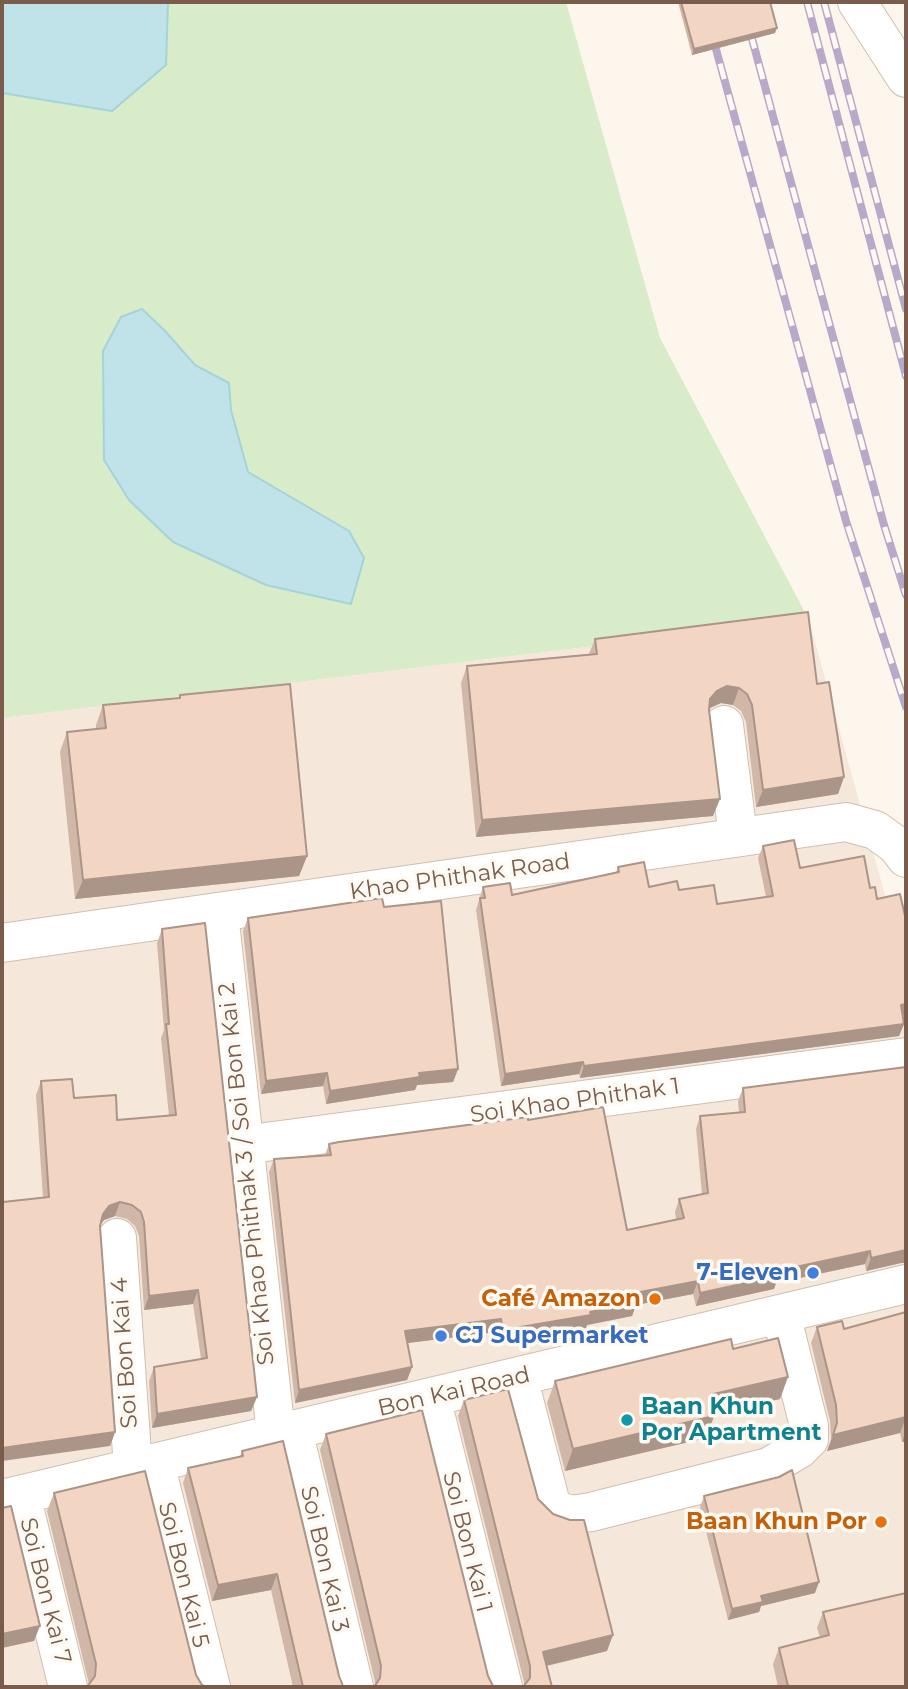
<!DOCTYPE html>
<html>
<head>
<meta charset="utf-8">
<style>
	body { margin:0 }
	#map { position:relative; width:908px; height:1689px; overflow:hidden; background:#fdf6ec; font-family:Montserrat,sans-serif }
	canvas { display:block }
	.frame { position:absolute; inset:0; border:4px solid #7a5c4d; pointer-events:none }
</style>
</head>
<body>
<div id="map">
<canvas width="908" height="1689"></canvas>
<div class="frame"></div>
</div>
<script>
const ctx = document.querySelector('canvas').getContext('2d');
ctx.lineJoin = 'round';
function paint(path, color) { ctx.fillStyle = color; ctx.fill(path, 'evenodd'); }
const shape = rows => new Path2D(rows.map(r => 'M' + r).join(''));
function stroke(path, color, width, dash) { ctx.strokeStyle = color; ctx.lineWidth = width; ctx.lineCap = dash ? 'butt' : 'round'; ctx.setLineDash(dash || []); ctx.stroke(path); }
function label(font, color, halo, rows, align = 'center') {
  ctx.font = font + ' Montserrat,sans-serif'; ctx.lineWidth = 7; ctx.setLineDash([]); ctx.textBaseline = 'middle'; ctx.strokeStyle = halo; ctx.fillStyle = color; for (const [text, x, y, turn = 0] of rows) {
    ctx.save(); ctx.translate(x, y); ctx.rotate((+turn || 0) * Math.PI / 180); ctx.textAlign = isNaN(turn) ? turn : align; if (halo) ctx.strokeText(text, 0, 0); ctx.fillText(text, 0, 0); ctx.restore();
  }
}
paint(shape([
	[809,620,906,971,906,1687,2,1687,2,718]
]), '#f5e8da');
paint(shape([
	[2,2,566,2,660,338,809,620,2,718]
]), '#d8ecc9');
const water = shape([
	[2,2,168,2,166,65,112,111,2,93,2,2],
	[142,309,166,332,195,365,229,383,231,410,248,472,349,531,364,558,351,604,266,585,173,542,129,500,104,460,103,351,121,317,142,309]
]);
paint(water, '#bfe3e8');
stroke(water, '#a5d3da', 2);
const minor = shape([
	[857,2,906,78],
	[724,725,738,836],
	[219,913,276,1434],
	[2,943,846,822,875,830,896,845,906,858],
	[243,1145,906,1057],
	[117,1238,133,1468],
	[518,1377,551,1504,554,1509,571,1515,591,1512,769,1467,799,1449,809,1439,809,1426,781,1314],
	[431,1397,503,1687],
	[293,1430,354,1687],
	[155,1463,211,1687],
	[21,1495,68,1687],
	[2,1499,906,1284]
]);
stroke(minor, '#d1beb0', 40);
stroke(minor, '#fff', 38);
const rail = shape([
	[703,2,846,521,906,707],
	[742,2,884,525,906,595],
	[807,2,906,376],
	[824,2,906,309]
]);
stroke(rail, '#b9a8c9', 8);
stroke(rail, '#fffaf3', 5, [16]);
paint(shape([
	[678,2,770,2,775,33,692,55],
	[595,639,817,684,844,777,838,794,756,807,746,722,741,711,733,705,721,703,710,708,709,710,713,816,476,837,461,683,467,666,589,654],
	[180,695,307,856,299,876,75,899,60,752,67,732,96,729,96,725,103,705,178,698],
	[763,846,800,868,870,888,877,899,906,920,906,1015,902,1016,904,1024,899,1036,580,1078,579,1074,501,1086,476,910,483,887,512,895,616,872,618,867,649,887,679,890,717,904,766,897,758,858],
	[384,907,458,1069,453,1082,417,1085,415,1090,326,1104,323,1086,261,1094,243,931,248,918],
	[162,929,257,1397,251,1411,152,1428,149,1381,154,1367,201,1359,193,1304,144,1310,139,1236,135,1226,127,1219,115,1216,104,1220,100,1225,115,1432,110,1446,3,1202,43,1198,36,1095,41,1081,117,1120,169,1116,161,1038,164,1030,157,943],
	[906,1067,906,1263,901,1263,866,1271,865,1264,776,1283,774,1289,696,1306,693,1294,636,1305,632,1316,587,1325,586,1328,498,1343,496,1332,407,1343,412,1367,407,1380,295,1403,269,1172,274,1159,325,1155,329,1144,528,1120,627,1230,676,1219,675,1212,679,1199,702,1194,696,1129,700,1116,739,1113,738,1101,743,1088],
	[906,1312,906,1441,902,1442,900,1433,827,1451,831,1440,830,1421,811,1343,817,1327,844,1329],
	[733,1349,780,1399,714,1414,714,1416,706,1438,565,1471,547,1403,555,1381],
	[464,1400,538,1499,607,1651,547,1666,524,1686,524,1682,458,1416],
	[326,1434,488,1676,493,1686,375,1686,375,1682,320,1450],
	[242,1451,339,1676,343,1686,346,1687,293,1687,271,1590,212,1601,183,1483,188,1468,240,1456],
	[54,1493,196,1675,202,1685,89,1684,47,1511],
	[704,1496,815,1593,761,1606,759,1612,728,1620,700,1507],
	[823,1612,906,1687,778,1687,773,1664,779,1648,820,1637,817,1628]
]), '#d1b7a8');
paint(shape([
	[777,28,775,33,692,55,694,49],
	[727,686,739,688,733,705,721,703,710,708,704,716,710,699,717,691],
	[844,777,838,794,756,807,763,790],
	[720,799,713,816,476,837,482,820],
	[307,856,299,876,75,899,83,880],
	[906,1004,906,1015,896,1017,901,1005],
	[904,1024,899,1036,580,1078,584,1066],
	[583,1062,579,1074,501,1086,505,1074],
	[458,1069,453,1082,417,1085,415,1090,326,1104,330,1091,419,1073],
	[327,1073,323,1086,261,1094,266,1081],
	[120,1202,115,1216,104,1220,98,1228,103,1214,109,1206],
	[906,1250,906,1263,901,1263,866,1271,871,1258],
	[870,1251,865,1264,776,1283,774,1289,696,1306,700,1293,777,1271],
	[698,1281,693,1294,636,1305,632,1316,587,1325,586,1328,498,1343,503,1330,590,1312,635,1293],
	[198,1290,193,1304,144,1310,149,1296],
	[501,1319,496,1332,400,1344,405,1331],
	[412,1367,407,1380,295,1403,299,1390],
	[788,1377,780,1399,701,1417,709,1395],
	[257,1397,251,1411,152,1428,157,1414],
	[714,1416,706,1438,565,1471,573,1449],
	[906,1417,900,1433,827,1451,833,1435],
	[906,1430,906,1441,902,1442],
	[115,1432,110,1446,2,1461,2,1448],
	[277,1574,271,1590,212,1601,218,1585],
	[819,1582,815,1593,761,1606,759,1612,728,1620,732,1609,761,1596],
	[40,1626,34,1641,2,1648,2,1634],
	[613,1635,607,1651,537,1668,543,1652]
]), '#aa9588');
const building = shape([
	[681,2,770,2,777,28,694,49,681,2],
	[808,612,817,684,829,682,844,777,763,790,752,705,747,694,739,688,727,686,717,691,710,699,709,710,720,799,482,820,467,666,597,654,595,639,808,612],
	[290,684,307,856,83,880,67,732,106,728,103,705,180,698,180,695,290,684],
	[794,840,800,868,864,856,870,888,875,887,877,899,900,894,906,920,906,1004,901,1005,904,1024,584,1066,583,1062,505,1074,480,898,485,898,483,887,510,883,512,895,619,872,618,867,644,862,649,887,677,881,679,890,714,885,717,904,773,896,763,846,794,840],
	[382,898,384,907,441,901,458,1069,419,1073,420,1077,330,1091,327,1073,266,1081,248,918,382,898],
	[205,923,257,1397,157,1414,154,1367,207,1358,198,1290,149,1296,144,1222,141,1212,132,1205,120,1202,109,1206,103,1214,100,1226,115,1432,2,1448,2,1194,3,1202,49,1197,41,1081,72,1079,74,1098,116,1095,117,1120,176,1115,166,1024,169,1024,162,929,205,923],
	[906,1067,906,1250,871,1258,870,1251,777,1271,778,1276,700,1293,698,1281,635,1293,636,1303,590,1312,591,1315,503,1330,501,1319,405,1331,412,1367,299,1390,274,1159,331,1155,329,1144,339,1142,528,1117,528,1120,603,1107,627,1230,684,1218,679,1199,708,1193,700,1116,745,1112,743,1088,906,1067],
	[906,1312,906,1417,833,1435,837,1423,836,1405,817,1327,842,1321,844,1329,906,1312],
	[778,1338,788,1377,709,1395,714,1416,573,1449,555,1381,731,1339,733,1349,778,1338],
	[508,1389,538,1499,553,1514,570,1520,584,1520,613,1635,543,1652,552,1687,523,1687,530,1678,530,1666,464,1400,508,1389],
	[422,1410,488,1676,493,1686,495,1687,374,1687,380,1678,381,1666,326,1434,422,1410],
	[283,1441,339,1676,343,1686,346,1687,303,1687,277,1574,218,1585,188,1468,243,1456,242,1451,283,1441],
	[792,1470,819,1582,761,1596,763,1602,732,1609,704,1496,779,1477,792,1470],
	[145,1471,196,1675,202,1685,206,1687,87,1687,95,1676,96,1664,54,1493,145,1471],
	[11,1506,40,1626,2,1634,2,1508,11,1506],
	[906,1593,906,1687,784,1687,788,1686,779,1648,829,1635,823,1612,906,1593]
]);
paint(building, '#f3d5c3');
stroke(building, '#aa9588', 2);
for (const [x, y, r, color] of [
	[813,1273,7,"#3f7fe0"],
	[655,1299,7,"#e8710a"],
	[441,1336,7,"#3f7fe0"],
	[627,1420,7,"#0f9aa8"],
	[881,1522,7,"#e8710a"]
]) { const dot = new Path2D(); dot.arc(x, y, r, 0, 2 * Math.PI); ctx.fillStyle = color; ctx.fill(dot); stroke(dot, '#fffaf3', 2.5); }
label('23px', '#7a5c4d', '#fffaf3', [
	["Khao Phithak Road",460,877,-8],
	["Soi Khao Phithak 1",575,1101,-8],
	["Soi Khao Phithak 3 / Soi Bon Kai 2",247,1174,-96],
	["Soi Bon Kai 4",125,1353,-94],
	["Bon Kai Road",454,1392,-13],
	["Soi Bon Kai 1",467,1542,76],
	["Soi Bon Kai 3",324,1559,77],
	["Soi Bon Kai 5",183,1575,76],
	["Soi Bon Kai 7",45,1591,76]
]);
label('bold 23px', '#366cbe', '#fffaf3', [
	["7-Eleven",799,1273],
	["CJ Supermarket",455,1336,"left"]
], 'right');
label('bold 23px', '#c56008', '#fffaf3', [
	["Café Amazon",641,1299],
	["Baan Khun Por",867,1522]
], 'right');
label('bold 23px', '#0d838f', '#fffaf3', [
	["Baan Khun",641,1407],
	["Por Apartment",641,1433]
], 'left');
</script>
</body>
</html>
